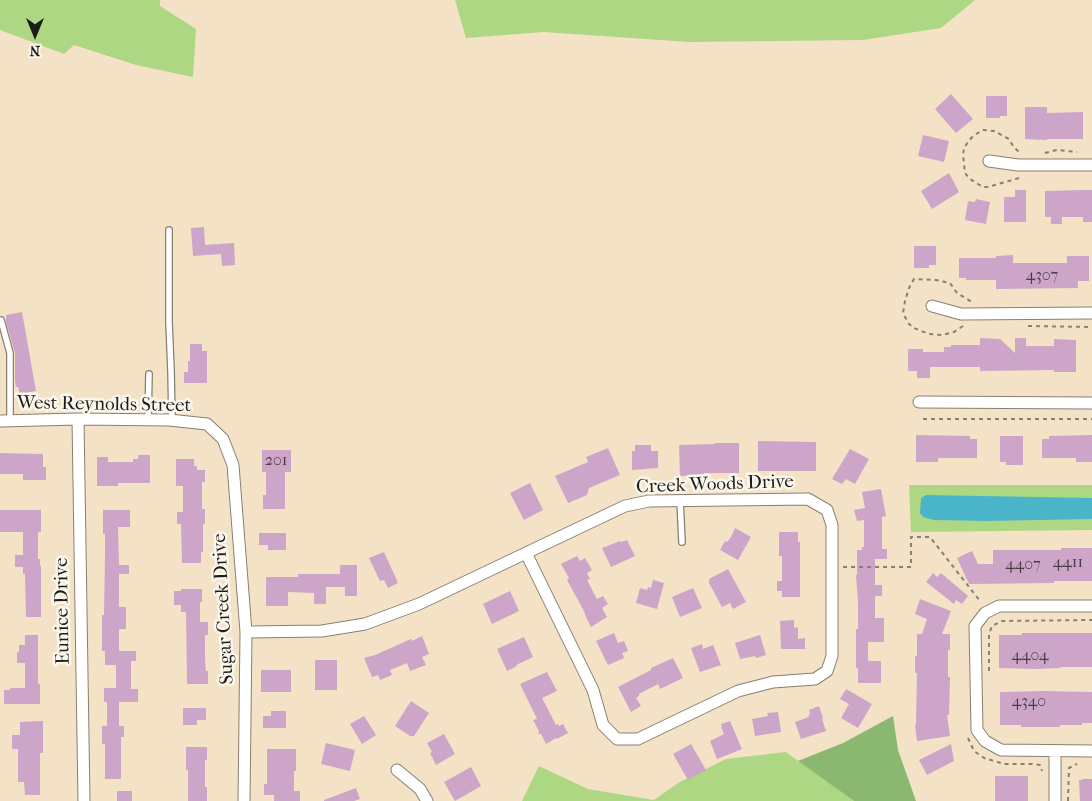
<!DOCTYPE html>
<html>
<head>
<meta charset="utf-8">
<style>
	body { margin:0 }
	#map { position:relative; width:1092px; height:801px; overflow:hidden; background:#f4e2c7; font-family:"IM FELL French Canon",serif }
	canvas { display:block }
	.north { position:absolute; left:10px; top:10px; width:50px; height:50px; -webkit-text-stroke:4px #fbf7ec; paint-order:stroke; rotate:180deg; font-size:14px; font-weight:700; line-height:20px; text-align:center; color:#1c1c1c }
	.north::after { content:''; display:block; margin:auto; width:18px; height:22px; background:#1c1c1c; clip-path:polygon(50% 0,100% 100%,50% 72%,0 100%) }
</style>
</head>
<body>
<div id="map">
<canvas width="1092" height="801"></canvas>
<div class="north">N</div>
</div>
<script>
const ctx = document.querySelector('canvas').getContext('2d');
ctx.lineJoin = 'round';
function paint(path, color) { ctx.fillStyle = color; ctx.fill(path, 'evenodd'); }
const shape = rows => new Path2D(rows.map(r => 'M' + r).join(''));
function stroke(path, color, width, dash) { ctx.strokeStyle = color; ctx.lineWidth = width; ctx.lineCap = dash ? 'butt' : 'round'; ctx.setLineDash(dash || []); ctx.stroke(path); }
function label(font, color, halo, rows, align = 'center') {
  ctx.font = font + ' "IM FELL French Canon",serif'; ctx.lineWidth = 5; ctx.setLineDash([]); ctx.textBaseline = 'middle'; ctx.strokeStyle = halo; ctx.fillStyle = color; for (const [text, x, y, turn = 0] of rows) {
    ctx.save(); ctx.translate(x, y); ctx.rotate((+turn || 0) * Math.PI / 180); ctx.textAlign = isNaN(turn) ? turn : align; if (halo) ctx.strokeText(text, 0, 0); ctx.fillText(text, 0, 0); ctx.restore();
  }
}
paint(shape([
	[0,0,160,0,160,6,196,29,193,77,136,65,74,45,64,54,0,30],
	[455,0,975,0,941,28,863,40,689,42,544,32,466,38],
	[909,485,1092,485,1092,530,911,532],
	[786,752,854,801,522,801,539,766,588,789,654,800,678,783,726,759]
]), '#aed783');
paint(shape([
	[893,716,898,750,916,801,854,801,798,761,843,743]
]), '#8ab871');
paint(shape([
	[926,495,1092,498,1092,519,986,521,934,520,923,517,920,513,921,498]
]), '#4ab5c8');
paint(shape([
	[951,94,973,119,956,133,935,109],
	[986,96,1007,96,1007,116,1000,116,1000,118,986,118],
	[1025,107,1047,107,1047,113,1083,112,1083,139,1047,139,1047,140,1025,139],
	[923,135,949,141,944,162,918,156],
	[949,173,959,192,932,209,921,191],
	[1015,190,1026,190,1026,222,1004,222,1004,197,1015,197],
	[1083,190,1092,190,1092,222,1083,222,1083,217,1062,217,1062,224,1051,224,1051,217,1045,217,1045,191],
	[976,199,990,202,986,224,965,220,968,201,975,202],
	[204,227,205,245,234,243,235,265,222,266,221,254,193,256,191,228],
	[914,246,936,246,936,265,929,265,929,268,914,268],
	[1013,255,1013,263,1067,263,1067,256,1089,256,1089,281,1078,281,1078,288,996,289,996,280,966,280,966,278,959,278,959,258,996,258,996,256],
	[22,312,36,391,20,394,18,387,16,387,15,381,15,353,6,322,6,315],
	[980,338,1000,339,1015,353,1015,338,1026,338,1026,346,1054,346,1054,339,1076,340,1076,372,1054,372,1054,370,980,371,980,367,930,367,930,378,917,378,917,371,908,371,908,349,923,349,923,352,944,352,944,347,951,347,951,345,980,345],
	[190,344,202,344,202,351,207,351,207,383,184,383,184,372,188,372,188,361,190,361],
	[916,435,970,436,970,439,977,439,977,458,938,458,938,462,916,462],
	[1092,435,1092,462,1076,462,1076,458,1042,458,1042,439,1049,439,1049,436],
	[1000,436,1023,436,1023,465,1006,465,1006,462,1000,462],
	[758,441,816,442,816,471,758,471],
	[715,443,739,443,739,473,704,473,704,475,680,476,679,445,715,444],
	[635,445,651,445,651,451,658,451,658,468,632,470,632,451,635,451],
	[608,448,620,475,589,488,587,495,568,503,555,476,588,462,586,457],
	[850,449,869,459,855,484,846,479,842,484,832,479],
	[262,450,291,450,291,472,285,472,285,509,263,509,263,495,266,495,266,472,262,472],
	[0,453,43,454,43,467,46,467,46,480,23,480,23,474,0,474],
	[138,455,150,455,150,483,118,483,118,486,97,486,97,457,108,457,108,462,133,462,133,459,138,459],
	[176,459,194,459,194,466,197,466,197,470,205,470,205,482,202,482,202,509,205,509,205,524,203,524,203,552,201,552,201,563,182,563,181,524,177,524,177,512,183,512,183,486,176,486],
	[530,483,543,510,524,520,510,493],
	[881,489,886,516,882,517,882,549,887,549,887,559,875,559,875,585,882,585,882,596,875,596,875,618,884,618,884,642,868,642,868,661,881,661,881,683,858,683,858,668,856,668,856,629,858,629,858,602,856,575,857,575,857,550,862,550,862,547,864,547,864,520,857,521,854,510,865,508,862,492],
	[0,510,41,510,41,532,38,532,38,559,40,559,40,566,41,566,41,617,26,617,25,574,23,574,23,567,15,567,15,555,23,555,23,532,0,532],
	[103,510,130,510,130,527,118,527,119,565,129,565,129,574,119,574,119,607,126,607,126,629,119,629,119,651,136,651,136,661,131,661,131,689,138,689,138,702,119,702,119,726,124,726,124,737,121,737,121,779,105,779,105,744,102,744,102,726,107,726,107,702,104,702,104,688,116,688,116,665,105,665,105,651,102,651,102,615,104,615,105,554,105,534,103,534],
	[735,528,751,537,738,560,720,550,725,541,727,542,731,537],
	[779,532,798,532,798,542,800,542,800,597,782,597,782,591,777,591,777,581,782,581,782,556,779,556],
	[259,533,286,533,286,550,268,550,268,545,259,545],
	[627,540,635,556,611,567,602,548,620,541,621,542],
	[1061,548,1092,548,1092,581,1054,581,1054,583,969,584,957,558,972,551,978,564,993,564,993,550,1061,550],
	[384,552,398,583,388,588,384,580,380,581,369,558],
	[577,556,580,561,585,558,592,570,587,573,590,579,587,580,597,599,603,596,608,604,602,608,607,617,591,627,586,617,584,611,567,580,569,578,561,564],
	[340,565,357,565,357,596,345,596,345,587,326,587,326,604,314,604,314,593,288,592,288,606,266,606,266,577,298,577,298,574,340,574],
	[728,569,746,602,733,609,730,603,722,607,709,583,709,579],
	[933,573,937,577,941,573,968,596,962,604,956,600,954,604,926,582],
	[653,580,664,583,657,609,636,603,640,588,647,590,648,587,651,588],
	[693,588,702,608,680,617,672,597],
	[181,589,202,589,202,602,200,602,200,622,208,622,208,635,205,635,205,660,206,671,208,671,208,684,187,684,186,612,181,612,181,605,174,605,174,591,181,591],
	[510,591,519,611,492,624,483,604],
	[920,599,951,611,942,634,950,634,950,650,948,650,948,677,950,677,949,715,947,715,950,736,917,741,915,725,916,725,917,673,915,673,915,656,917,656,917,634,922,634,927,619,915,614],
	[794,620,794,628,798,627,798,639,805,638,805,649,781,649,780,621],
	[614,633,618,643,624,641,628,651,622,653,624,658,608,665,596,641],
	[1022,633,1092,633,1092,667,1060,667,1060,668,1038,669,999,668,999,635,1022,635],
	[25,635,38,635,38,684,40,684,40,704,4,704,4,690,9,690,11,688,25,688,25,663,17,663,17,652,19,652,19,645,25,645],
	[760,635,766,655,756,658,755,656,740,659,735,643],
	[422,636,429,654,422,657,426,665,410,671,407,663,390,670,392,675,380,680,378,675,372,677,364,658,375,655,411,639,412,641],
	[524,637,533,657,516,665,517,666,507,671,497,649],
	[702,644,703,649,713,645,721,665,700,672,691,648],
	[673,658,683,678,660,689,658,684,639,694,639,696,636,698,641,706,631,712,618,687,651,670,651,668],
	[315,660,337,660,337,690,315,690],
	[261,670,291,670,291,692,261,692],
	[547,672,557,691,542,698,556,725,558,724,559,726,563,724,568,733,557,739,556,738,546,744,541,734,538,734,539,731,533,720,537,719,520,684],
	[846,689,872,704,858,728,841,718,849,704,840,699],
	[1044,691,1092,692,1092,723,1082,723,1082,725,1060,725,1060,727,1021,727,1021,725,1000,725,1000,692],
	[411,701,429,713,414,736,410,736,395,726],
	[819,706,823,718,822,719,826,731,801,739,795,722,809,717,808,715,810,715,809,710],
	[183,708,206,708,206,720,197,720,197,725,183,725],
	[271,711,286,711,286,728,263,728,263,716,271,716],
	[778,712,781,732,755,736,752,719,768,716,767,713],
	[364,716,376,735,362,744,350,724],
	[43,721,43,753,40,753,40,795,25,795,24,782,18,782,18,749,12,749,12,735,20,735,20,722],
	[730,721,742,749,717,759,710,741,724,734,721,727,722,727,721,724],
	[444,734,455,754,436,765,430,753,432,752,427,743],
	[326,743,355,750,350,771,321,764],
	[691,744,706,770,688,780,673,754],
	[951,744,954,761,927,775,919,760],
	[186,747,207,747,207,760,205,760,205,787,207,787,207,801,188,801,188,770,186,770],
	[267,749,296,749,296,771,294,771,294,791,300,791,300,801,274,801,274,795,264,795,264,784,267,784],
	[471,767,481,786,455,801,444,782],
	[995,776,1028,776,1028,801,995,801],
	[1082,779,1092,779,1092,801,1080,801,1079,780,1082,780],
	[356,788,360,799,354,801,324,801,324,800],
	[117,791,132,791,132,801,117,801]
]), '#cca5c8');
const service = shape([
	[169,230,169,322,171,371,172,420],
	[1,320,10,353,10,421],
	[148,420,149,374],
	[680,500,682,542]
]);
const minor = shape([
	[989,161,1018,165,1092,165],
	[932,306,961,314,1092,313],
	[919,402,1092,403],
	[78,419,84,801],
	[0,421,78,419,169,420,207,424,223,439,233,465,246,632,244,801],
	[808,499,827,510,832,525,832,656,827,671,815,679,773,682,738,691,638,739,617,739,603,725,593,690,526,553,625,506,649,501,808,499],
	[1092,606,999,606,985,613,975,626,977,730,985,741,1001,750,1092,751],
	[246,632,322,631,365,624,419,604,526,553],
	[1055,751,1055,801],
	[397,770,420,789,427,801]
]);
stroke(service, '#887f72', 8);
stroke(minor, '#887f72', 13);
stroke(shape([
	[1045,153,1057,150,1077,152],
	[1019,178,988,187,983,187,970,179,965,173,963,155,964,148,968,142,973,136,983,130,994,131,1009,139,1013,146,1020,153],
	[963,326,954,332,942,335,929,334,914,328,909,324,903,313,905,301,909,288,914,279,936,280,950,283,957,293,972,302],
	[1028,326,1092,327],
	[923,419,1092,419],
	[843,567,911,567,911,537,930,537,980,601],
	[989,671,989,634,992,626,1002,621,1092,620],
	[968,738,974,751,984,758,1004,764,1032,764,1040,765,1042,771],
	[1068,801,1069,768,1077,764]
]), '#887f72', 2, [4, 4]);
stroke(service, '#fff', 5.5);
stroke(minor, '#fff', 11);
label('16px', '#483e47', null, [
	["4307",1042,276],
	["201",276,461],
	["4411",1068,563],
	["4407",1023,565],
	["4404",1030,656],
	["4340",1029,702]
]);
label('19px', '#1c1c1c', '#fbf7ec', [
	["West Reynolds Street",104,405,1],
	["Creek Woods Drive",715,485,-2],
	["Sugar Creek Drive",224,609,-93],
	["Eunice Drive",63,611,-91]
]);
</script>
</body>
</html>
